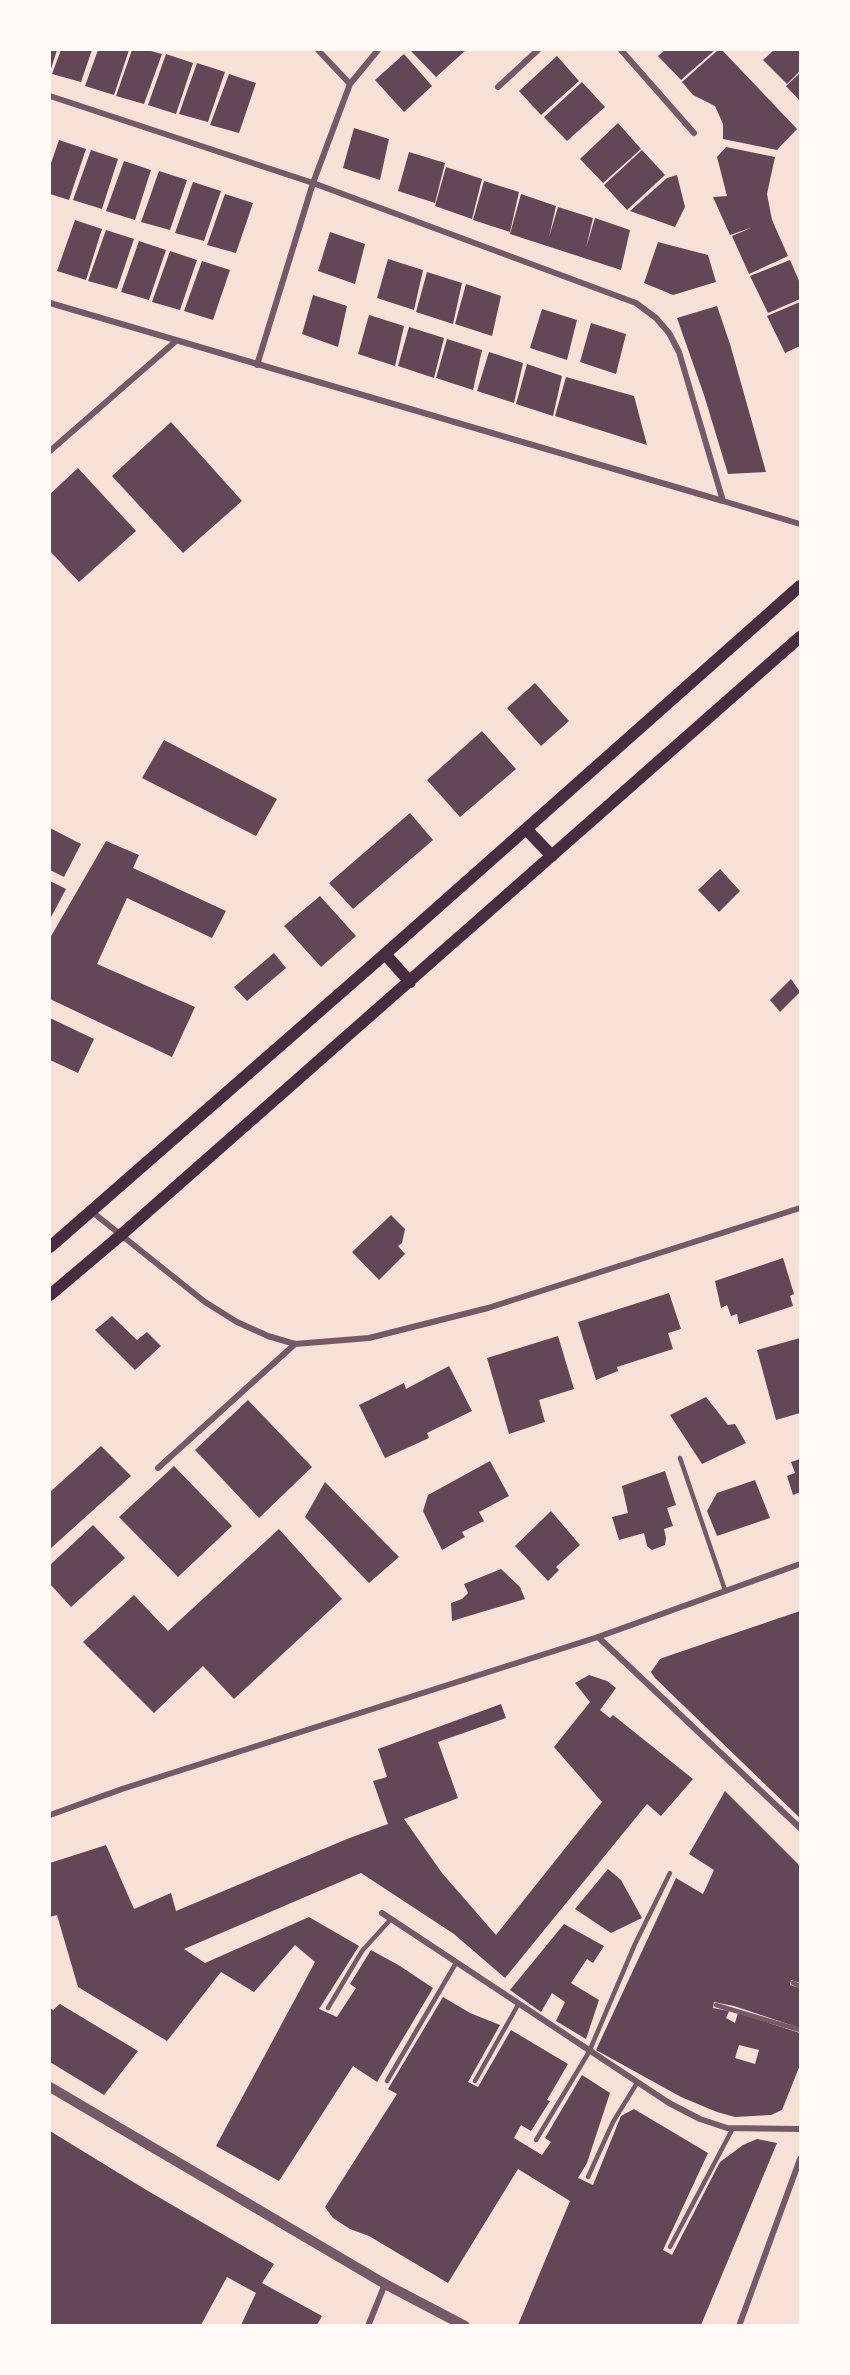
<!DOCTYPE html>
<html>
<head>
<meta charset="utf-8">
<style>
	body { margin:0 }
	#map { position:relative; width:850px; height:2375px; overflow:hidden; background:#f7e1d7; font-family:Merriweather,serif }
	canvas { display:block }
	.frame { position:absolute; inset:0; border:51px solid #fffaf5; pointer-events:none }
</style>
</head>
<body>
<div id="map">
<canvas width="850" height="2375"></canvas>
<div class="frame"></div>
</div>
<script>
const ctx = document.querySelector('canvas').getContext('2d');
ctx.lineJoin = 'round';
function paint(path, color) { ctx.fillStyle = color; ctx.fill(path, 'evenodd'); }
const shape = rows => new Path2D(rows.map(r => 'M' + r).join(''));
function stroke(path, color, width, dash) { ctx.strokeStyle = color; ctx.lineWidth = width; ctx.lineCap = dash ? 'butt' : 'round'; ctx.setLineDash(dash || []); ctx.stroke(path); }
paint(shape([
	[50,50,57,50,50,72],
	[61,50,92,50,81,82,52,74],
	[98,50,129,50,114,95,85,86],
	[132,50,147,50,162,54,144,104,116,96],
	[410,50,463,50,465,51,436,77],
	[665,50,715,50,681,80,658,56],
	[718,50,722,50,797,129,777,150,723,139,723,124,715,106,693,95,682,82],
	[774,50,800,50,800,71,787,84,763,60],
	[166,54,193,63,176,114,148,105],
	[404,54,432,86,404,112,375,80],
	[557,56,579,81,541,115,519,91],
	[197,63,225,72,208,122,179,114],
	[800,73,800,101,786,86],
	[229,74,256,83,239,133,210,125],
	[582,82,605,107,567,141,544,117],
	[618,123,641,149,603,183,580,159],
	[354,128,389,139,380,180,343,168],
	[59,140,86,149,69,200,50,194,50,166],
	[726,147,775,157,767,194,772,220,788,256,749,274,732,236,753,227,730,235,713,197,727,196,717,157],
	[91,150,118,159,102,209,73,200],
	[642,150,665,175,627,210,604,185],
	[409,152,445,163,435,203,398,191],
	[124,161,151,170,135,220,106,211],
	[446,167,482,179,472,219,435,206],
	[159,171,187,180,170,230,141,222],
	[677,175,685,207,675,227,630,211,667,178],
	[484,181,519,192,510,232,473,220],
	[193,182,221,191,204,241,175,233],
	[225,194,253,203,236,253,207,245],
	[521,194,556,206,549,237,558,207,593,218,586,248,595,218,630,230,621,270,510,234],
	[75,220,102,229,86,280,57,271],
	[106,230,134,239,117,289,88,281],
	[330,232,365,244,355,284,318,271],
	[139,241,166,250,149,300,121,292],
	[658,242,708,255,716,282,673,295,644,283],
	[170,251,197,260,180,310,152,302],
	[388,259,423,270,414,310,377,298],
	[790,260,800,283,800,299,768,313,750,276],
	[202,261,230,270,213,320,184,311],
	[427,272,462,283,453,324,416,312],
	[466,284,501,296,492,336,455,324],
	[313,295,347,306,338,347,302,334],
	[800,302,800,346,785,353,767,316],
	[717,306,730,344,766,472,728,474,704,395,677,318],
	[542,309,577,320,567,360,530,348],
	[369,315,404,326,395,366,358,354],
	[591,323,626,334,616,374,580,362],
	[409,327,444,338,434,378,398,366],
	[447,339,482,350,473,390,436,378],
	[489,352,523,363,514,403,477,391],
	[527,364,562,376,553,416,516,404],
	[566,377,634,396,647,445,555,416],
	[171,422,242,501,183,553,112,476],
	[78,468,136,531,79,582,50,551,50,494],
	[535,683,569,721,541,746,507,708],
	[482,731,516,769,460,817,427,780],
	[164,740,277,799,256,836,142,778],
	[410,813,433,840,353,909,329,883],
	[50,828,81,844,64,877,50,870],
	[106,841,139,855,133,868,226,911,212,938,127,898,97,964,195,1007,172,1057,50,999,50,938],
	[720,869,740,891,719,912,698,890],
	[50,881,66,889,50,919],
	[320,896,356,936,321,967,284,926],
	[274,953,286,968,247,1001,234,987],
	[791,979,800,992,780,1012,770,1000],
	[50,1018,94,1039,78,1073,50,1060],
	[391,1215,405,1229,402,1243,398,1246,405,1254,379,1280,352,1252],
	[783,1258,794,1294,790,1296,793,1306,739,1324,737,1314,731,1316,727,1305,721,1308,715,1281],
	[669,1293,681,1329,668,1333,673,1349,617,1367,618,1371,596,1380,578,1322],
	[112,1316,137,1340,147,1332,161,1346,135,1370,95,1330],
	[558,1336,574,1389,539,1400,545,1422,509,1434,487,1358],
	[800,1338,800,1413,776,1420,757,1350],
	[449,1366,472,1411,427,1433,429,1438,385,1458,359,1405,404,1383,406,1389],
	[706,1397,728,1425,735,1424,746,1443,702,1464,670,1415],
	[248,1400,312,1467,259,1518,195,1450],
	[101,1446,131,1476,50,1549,50,1492],
	[800,1459,800,1492,793,1495,787,1476,795,1473,791,1462],
	[490,1461,509,1496,479,1512,484,1521,462,1532,465,1537,442,1550,423,1511,428,1495],
	[174,1466,232,1526,178,1577,119,1517],
	[665,1471,676,1505,667,1508,673,1526,664,1529,666,1538,665,1545,652,1550,647,1546,644,1533,619,1540,612,1517,628,1513,622,1486],
	[755,1480,770,1518,717,1536,707,1511,717,1493],
	[325,1482,399,1557,369,1583,305,1517],
	[551,1511,580,1545,556,1567,559,1570,548,1581,515,1546],
	[93,1525,125,1558,71,1607,50,1584,50,1565],
	[279,1529,342,1599,234,1699,203,1666,154,1713,83,1642,134,1595,168,1631],
	[501,1569,520,1587,525,1599,452,1621,451,1603,462,1599,468,1593,464,1584],
	[800,1611,800,1818,655,1678,651,1672,660,1659,668,1656],
	[589,1675,607,1681,616,1688,600,1710,610,1718,613,1715,693,1779,661,1816,647,1804,505,1978,454,1934,361,1873,184,1949,205,1963,309,1917,359,1946,319,2009,337,2017,356,1988,350,1984,371,1950,400,1966,433,1988,377,2082,353,2066,279,2181,216,2146,315,1962,295,1945,254,1992,221,1972,167,2041,78,1987,57,1915,50,1917,50,1863,106,1845,134,1909,171,1893,176,1911,347,1839,388,1824,373,1781,387,1777,378,1749,501,1704,506,1718,438,1742,458,1798,404,1819,442,1873,496,1935,602,1802,554,1747,590,1702,575,1683],
	[725,1791,800,1866,800,1983,791,1980,790,1985,800,1988,800,2028,734,2006,714,2002,713,2008,729,2011,726,2018,735,2023,738,2013,800,2033,800,2065,782,2110,771,2115,735,2117,717,2112,681,2097,596,2050,676,1878,703,1894,714,1870,689,1854],
	[739,2045,759,2050,755,2064,735,2058],
	[608,1869,621,1880,642,1918,611,1933,575,1909],
	[564,1924,604,1946,593,1963,587,1959,571,1983,599,2000,586,2039,556,2021,565,2002,552,1993,541,2012,510,1990],
	[443,1997,470,2013,500,2025,468,2082,478,2087,511,2030,568,2064,547,2100,550,2101,531,2131,521,2125,514,2138,542,2155,551,2142,545,2138,582,2075,610,2093,587,2163,578,2178,593,2185,621,2116,634,2109,708,2153,663,2250,672,2255,720,2162,743,2145,757,2139,777,2143,701,2325,518,2325,570,2201,518,2169,448,2283,369,2236,350,2229,333,2218,325,2207,397,2094,388,2089],
	[60,2004,138,2051,104,2095,50,2062,50,2008,53,2010],
	[50,2131,148,2191,274,2264,262,2283,322,2316,317,2325,241,2325,256,2293,227,2277,201,2325,50,2325]
]), '#644757');
stroke(shape([
	[680,1458,725,1590],
	[793,1983,800,1986],
	[716,2005,800,2030],
	[328,2008,362,1951,391,1919],
	[387,2081,456,1963],
	[475,2081,518,2005],
	[536,2140,589,2052,635,1944,670,1873],
	[588,2177,613,2122,637,2083],
	[670,2247,733,2128]
]), '#755966', 4.5);
stroke(shape([
	[318,50,350,84],
	[621,50,694,133],
	[498,87,538,50],
	[50,96,313,183,636,303,656,318,669,333,679,352,723,501,800,524],
	[50,303,723,501],
	[257,365,313,183,350,84,378,50],
	[50,451,176,341],
	[91,1211,205,1302,237,1322,268,1336,295,1344,369,1338,488,1308,800,1208],
	[158,1468,295,1344],
	[598,1637,800,1828],
	[50,1815,122,1789,598,1637,800,1564],
	[382,1913,669,2103,700,2119,727,2128,800,2129],
	[368,2326,385,2284],
	[739,2326,800,2159]
]), '#755966', 6);
stroke(shape([
	[50,2087,385,2284,465,2326]
]), '#755966', 10);
stroke(shape([
	[526,829,552,856],
	[385,954,410,982],
	[50,1247,385,954,800,586],
	[50,1295,121,1235,800,637]
]), '#4a2c40', 12);
</script>
</body>
</html>
